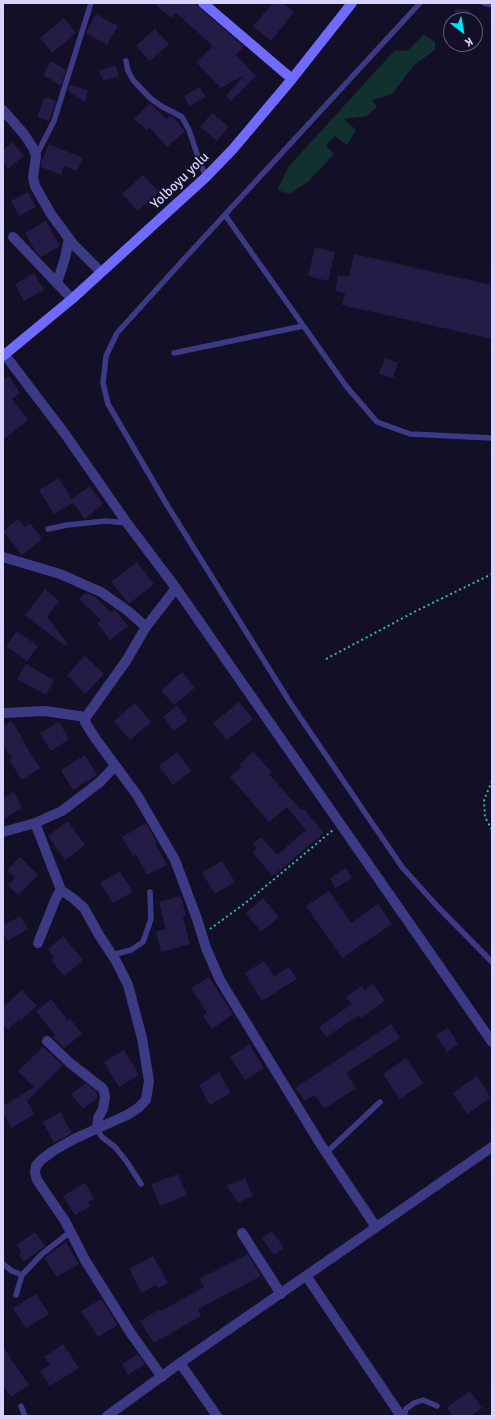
<!DOCTYPE html>
<html>
<head>
<meta charset="utf-8">
<style>
	body { margin:0 }
	#map { position:relative; width:495px; height:1419px; overflow:hidden; background:#130f26; font-family:Signika,sans-serif }
	canvas { display:block }
	.frame { position:absolute; inset:0; border:4px solid #d9d4ff; pointer-events:none }
	.north { position:absolute; left:443px; top:12px; width:40px; height:40px; box-sizing:border-box; background:#130f26; border:1px solid #625e7d; border-radius:50%; rotate:149deg; font-size:11px; font-weight:700; line-height:16px; text-align:center; color:#d9d4ff }
	.north::after { content:''; display:block; margin:auto; width:14px; height:18px; background:#00e5ff; clip-path:polygon(50% 0,100% 100%,50% 72%,0 100%) }
</style>
</head>
<body>
<div id="map">
<canvas width="495" height="1419"></canvas>
<div class="frame"></div>
<div class="north">K</div>
</div>
<script>
const ctx = document.querySelector('canvas').getContext('2d');
ctx.lineJoin = 'round';
function paint(path, color) { ctx.fillStyle = color; ctx.fill(path, 'evenodd'); }
const shape = rows => new Path2D(rows.map(r => 'M' + r).join(''));
function stroke(path, color, width, dash) { ctx.strokeStyle = color; ctx.lineWidth = width; ctx.lineCap = dash ? 'butt' : 'round'; ctx.setLineDash(dash || []); ctx.stroke(path); }
function label(font, color, halo, rows, align = 'center') {
  ctx.font = font + ' Signika,sans-serif'; ctx.lineWidth = 3.5; ctx.setLineDash([]); ctx.textBaseline = 'middle'; ctx.strokeStyle = halo; ctx.fillStyle = color; for (const [text, x, y, turn = 0] of rows) {
    ctx.save(); ctx.translate(x, y); ctx.rotate((+turn || 0) * Math.PI / 180); ctx.textAlign = isNaN(turn) ? turn : align; if (halo) ctx.strokeText(text, 0, 0); ctx.fillText(text, 0, 0); ctx.restore();
  }
}
paint(shape([
	[424,34,435,42,435,50,414,65,392,94,372,100,377,107,367,116,344,119,356,130,347,145,335,136,326,145,334,154,309,181,290,194,277,190,289,166,395,50,407,51]
]), '#12302f');
paint(shape([
	[154,3,194,3,244,46,236,55,256,76,231,101,226,96,244,75,221,88,196,62,213,46,176,13,171,18],
	[273,3,283,3,294,12,271,41,253,26],
	[455,9,470,10,469,20,454,20],
	[96,14,118,26,107,45,86,33],
	[64,18,76,33,52,53,40,38],
	[155,29,169,44,150,61,136,46],
	[51,61,66,70,61,86,43,75],
	[115,65,119,76,107,80,103,80,99,71],
	[70,85,88,90,85,102,68,91],
	[200,87,206,97,189,106,184,96],
	[45,97,56,101,49,121,37,117],
	[150,103,166,119,169,116,174,118,185,131,167,147,150,128,147,130,134,119],
	[212,113,229,127,217,141,200,127],
	[12,142,24,156,8,169,3,162,3,150],
	[49,144,83,158,77,171,64,166,61,175,41,167,42,160],
	[143,175,159,192,138,211,122,194],
	[28,192,36,207,19,216,11,201],
	[46,221,60,246,41,257,35,251,25,233],
	[315,247,335,252,328,281,308,276],
	[354,254,492,285,492,339,342,305,345,293,335,291,338,275,349,277],
	[34,273,44,290,24,301,15,284],
	[385,358,398,363,393,378,379,374],
	[9,376,20,393,12,399,28,420,3,440,3,379],
	[59,478,72,499,90,486,103,504,85,519,73,503,54,514,39,490],
	[18,519,25,527,30,523,42,539,22,555,3,531],
	[137,562,154,584,129,604,111,582],
	[45,589,59,601,47,617,68,644,65,646,25,615],
	[86,593,94,596,111,612,114,609,116,611,128,626,110,640,97,623,101,620,79,599],
	[17,631,38,646,27,661,6,646],
	[85,656,104,674,85,694,67,675],
	[26,664,54,680,46,695,17,679],
	[182,672,195,688,174,705,161,690],
	[239,702,253,719,227,740,213,723],
	[135,703,151,722,130,740,114,721],
	[177,705,188,720,174,731,163,717],
	[11,721,22,737,21,738,40,768,22,780,9,760,12,758,3,745,3,727],
	[59,722,69,739,51,751,40,733],
	[177,752,191,771,173,785,159,766],
	[253,752,272,772,269,774,301,810,303,808,324,833,273,876,252,852,257,848,253,844,261,837,277,855,306,830,287,807,269,822,230,777,242,766,240,764],
	[85,755,97,775,73,790,61,770],
	[14,792,22,808,3,819,3,798],
	[68,821,85,845,65,860,48,836],
	[146,823,157,842,155,843,167,865,147,875,136,854,133,856,122,837],
	[20,857,38,875,18,895,8,885,15,878,7,870],
	[222,861,235,882,215,894,202,873],
	[346,868,352,878,335,888,330,878],
	[120,871,133,892,113,903,100,883],
	[329,891,351,923,378,904,392,924,342,958,306,906],
	[181,896,186,916,183,917,190,944,161,952,156,932,166,929,159,902],
	[263,898,279,917,261,932,246,913],
	[20,916,28,929,7,941,3,934,3,926],
	[63,936,83,960,64,976,51,960,54,957,48,949],
	[264,961,274,976,289,967,297,979,262,1001,245,973],
	[209,977,233,1014,212,1029,203,1016,207,1013,191,988],
	[373,984,385,1001,361,1018,359,1015,326,1037,319,1027,352,1004,346,997,362,986,365,990],
	[22,990,37,1006,20,1021,19,1019,8,1030,3,1024,3,1007],
	[51,999,68,1021,70,1019,82,1034,64,1048,53,1037,55,1035,36,1011],
	[391,1024,400,1038,346,1073,356,1088,324,1109,315,1095,305,1101,295,1088],
	[448,1028,458,1044,447,1052,436,1035],
	[249,1044,264,1068,245,1080,230,1057],
	[43,1047,63,1065,27,1101,34,1114,12,1128,3,1113,3,1106,34,1087,18,1071],
	[124,1050,139,1075,119,1087,104,1062],
	[406,1058,423,1083,400,1099,383,1074],
	[219,1072,231,1093,210,1105,199,1085],
	[477,1076,491,1098,467,1114,453,1093],
	[86,1083,96,1091,98,1097,83,1109,71,1094],
	[60,1112,72,1133,54,1143,43,1122],
	[178,1174,187,1195,160,1206,151,1184],
	[245,1178,253,1196,238,1203,227,1186],
	[85,1183,94,1199,88,1202,91,1206,75,1215,63,1196],
	[272,1231,284,1248,274,1255,262,1238],
	[35,1232,45,1246,24,1262,19,1255,21,1251,17,1245],
	[66,1242,79,1264,57,1277,44,1258],
	[248,1254,261,1276,198,1309,201,1316,154,1343,140,1321,160,1309,161,1311,204,1287,199,1279],
	[153,1256,168,1283,158,1288,156,1285,142,1293,129,1269],
	[36,1294,49,1314,26,1328,13,1308],
	[101,1299,118,1325,98,1337,81,1311],
	[63,1344,79,1368,50,1386,40,1371,50,1365,44,1357],
	[3,1347,29,1385,11,1397,3,1386],
	[138,1354,145,1364,128,1375,122,1364],
	[470,1391,482,1408,471,1416,453,1416,447,1407]
]), '#241b47');
stroke(shape([
	[326,659,418,610,492,574],
	[492,781,484,800,485,817,492,830],
	[210,929,248,901,333,830]
]), '#2fb8b0', 2, [2, 3]);
stroke(shape([
	[420,3,185,258,117,333,106,356,103,383,108,404,118,421,167,505,291,704,402,867,437,906,492,962],
	[484,3,492,5],
	[126,61,128,71,133,80,150,98,161,106,182,117,189,130,199,160,206,177],
	[36,156,54,121,91,3],
	[225,215,346,386,377,422,410,434,492,438],
	[174,353,303,326],
	[48,529,67,525,106,521,127,523],
	[112,955,131,950,143,942,151,919,150,892],
	[97,1129,102,1137,115,1147,127,1162,141,1184],
	[326,1153,380,1102],
	[3,1264,12,1271,22,1275],
	[16,1295,22,1275,42,1254,70,1232],
	[21,1406,25,1416],
	[404,1416,406,1409,414,1403,423,1400,437,1406]
]), '#3d3a85', 5.5);
stroke(shape([
	[3,110,24,134,33,148,36,156,33,178,35,186,51,214,73,244,101,272],
	[13,237,72,299],
	[57,283,65,258,69,238],
	[5,355,65,434,127,523,176,588,492,1042],
	[3,557,60,574,101,592,128,611,146,627],
	[176,588,146,627,126,661,86,717,85,722,95,738,137,795,175,860,197,919,206,948,220,980,321,1145,376,1227],
	[3,713,45,711,86,717],
	[35,823,61,890,74,899,84,908,99,935,116,961,128,985,142,1038,149,1081,146,1100,138,1108,127,1115,74,1139,53,1151,41,1160,36,1166,35,1173,37,1180,65,1221,85,1260,130,1332,162,1377],
	[3,832,35,823,62,811,100,782,115,766],
	[38,943,56,898,61,890],
	[47,1041,70,1063,102,1088,104,1091,105,1097,103,1109,98,1118,97,1129],
	[242,1233,281,1294],
	[307,1277,401,1416],
	[180,1363,217,1416],
	[107,1416,180,1363,492,1147]
]), '#3d3a85', 10);
stroke(shape([
	[203,3,292,79],
	[3,356,72,299,206,177,233,149,292,79,352,3]
]), '#6f6bff', 10);
label('14px', '#d9d4ff', '#130f26', [
	["Yolboyu yolu",180,181,-44]
]);
</script>
</body>
</html>
